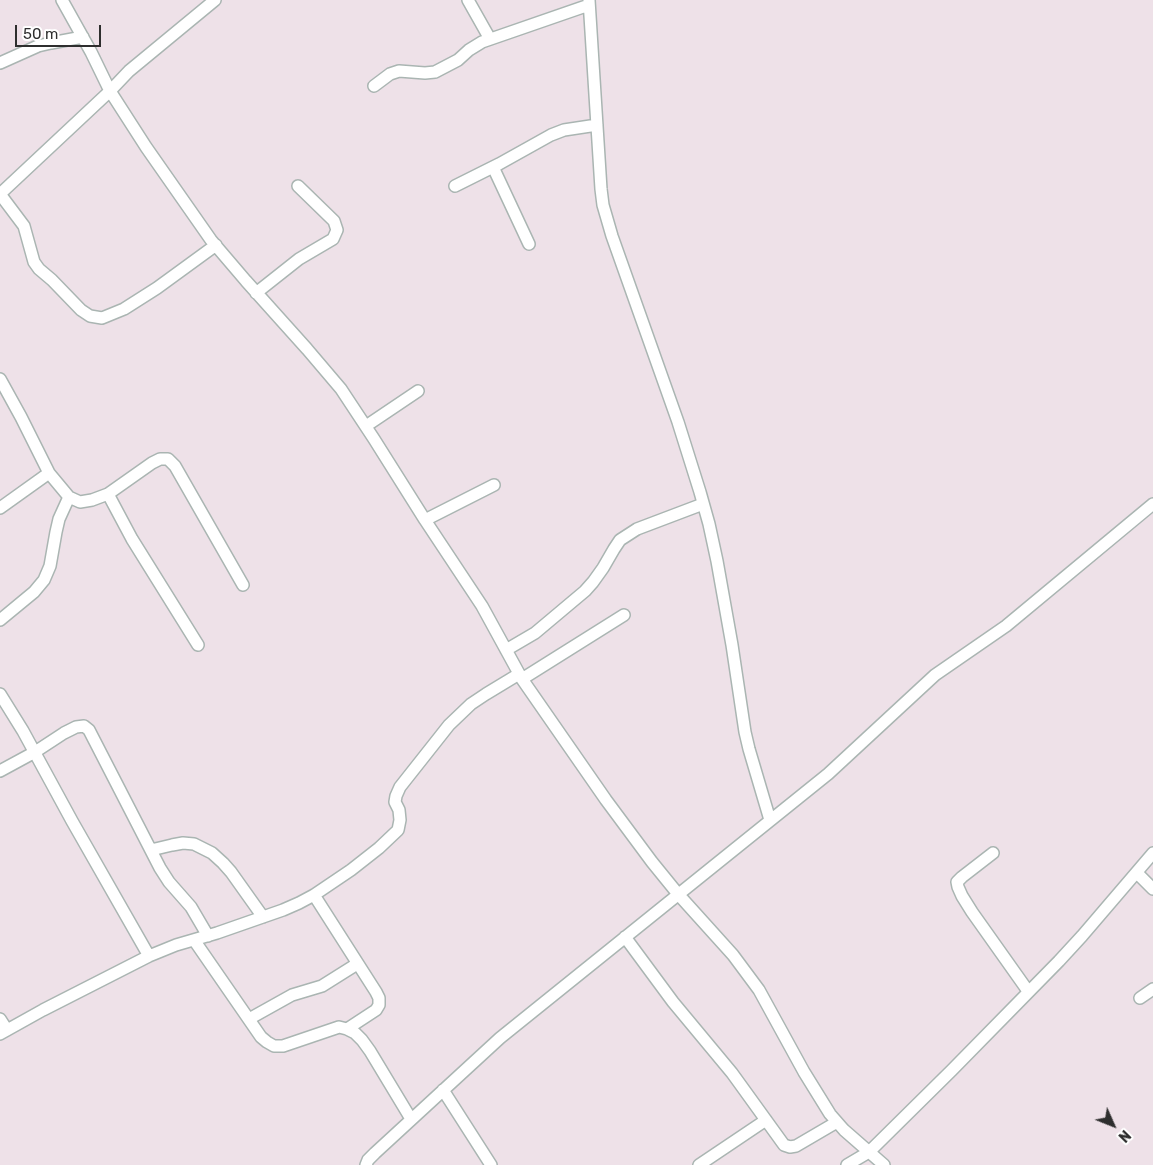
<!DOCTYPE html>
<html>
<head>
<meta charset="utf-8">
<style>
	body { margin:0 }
	#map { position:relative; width:1153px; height:1165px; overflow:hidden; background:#eee1e8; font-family:Rubik,sans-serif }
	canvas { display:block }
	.north { position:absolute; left:1088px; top:1100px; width:50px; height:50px; -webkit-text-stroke:4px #fff; paint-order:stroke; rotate:134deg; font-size:14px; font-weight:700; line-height:20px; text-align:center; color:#2e2e2e }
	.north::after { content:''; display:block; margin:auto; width:18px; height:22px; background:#2e2e2e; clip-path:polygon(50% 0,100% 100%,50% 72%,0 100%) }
	.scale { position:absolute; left:15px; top:25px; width:86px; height:22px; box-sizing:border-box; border:2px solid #2e2e2e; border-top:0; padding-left:6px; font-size:15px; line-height:18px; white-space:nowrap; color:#2e2e2e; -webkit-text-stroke:4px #fff; paint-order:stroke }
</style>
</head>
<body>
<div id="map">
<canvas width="1153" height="1165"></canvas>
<div class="north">N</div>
<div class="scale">50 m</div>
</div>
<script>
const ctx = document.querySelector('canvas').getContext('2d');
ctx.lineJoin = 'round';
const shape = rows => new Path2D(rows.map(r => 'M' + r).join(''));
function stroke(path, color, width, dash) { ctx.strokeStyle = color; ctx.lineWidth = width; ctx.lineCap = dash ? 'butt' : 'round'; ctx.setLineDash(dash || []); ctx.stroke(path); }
const street = shape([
	[62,0,91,52,110,91,146,147,211,240,246,281,307,349,341,389,374,439,425,520,482,606,522,679,606,800,652,862,678,894,733,955,759,990,804,1072,830,1114,844,1130,884,1165],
	[468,0,490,39],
	[589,0,601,189,603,205,612,236,678,422,700,492,709,524,717,561,732,645,745,732,749,749,770,820],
	[0,63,38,46,51,43,83,37],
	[374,86,390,74,399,71,425,73,435,72,458,60,469,50,482,42,589,5],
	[493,167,529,244],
	[455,186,499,164,551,135,564,130,597,125],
	[0,194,24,226,34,262,39,269,52,280,81,310,90,316,102,318,124,309,157,288,216,245],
	[0,194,110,91,129,71,215,0],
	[256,293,299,259,333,239,337,230,334,221,298,186],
	[0,379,21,417,49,473],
	[366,426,418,391],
	[108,494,132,539,198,645],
	[0,508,49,473,69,497,80,502,92,500,108,494,152,463,160,459,168,459,175,466,243,585],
	[425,520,494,485],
	[0,620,34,592,44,580,50,566,56,532,59,519,69,497],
	[506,650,535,633,585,591,593,582,603,568,614,549,620,540,637,529,703,504],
	[522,679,624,615],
	[0,694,23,731,72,821,149,956],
	[0,771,35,752,64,733,76,727,84,726,89,730,160,868,169,882,191,907,208,936],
	[151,850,172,845,183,843,194,844,212,853,223,863,231,872,263,917],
	[993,853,962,877,957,882,958,887,962,896,972,912,1028,991],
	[1137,873,1153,889],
	[314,895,376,992,379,998,379,1005,376,1010,347,1029],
	[625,937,673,1002,732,1073,784,1145,790,1147,796,1146,837,1122],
	[194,940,261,1037,267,1042,274,1046,283,1046,339,1027,347,1029,355,1033,362,1040,370,1051,411,1119],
	[1140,998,1153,989],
	[0,1019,7,1030],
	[249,1019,292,995,322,986,357,964],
	[0,1034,43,1010,149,956,176,945,217,933,283,910,299,903,314,895,351,870,379,848,398,830,400,820,399,810,395,802,396,796,400,787,449,725,471,704,486,694,519,674],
	[443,1090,491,1165],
	[366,1165,368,1160,375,1153,500,1038,828,774,935,675,1006,626,1153,504],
	[699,1165,766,1120],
	[847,1165,869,1152,952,1070,1059,961,1082,936,1153,853]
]);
stroke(street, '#aab5b2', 14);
stroke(street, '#fff', 11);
</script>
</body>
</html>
